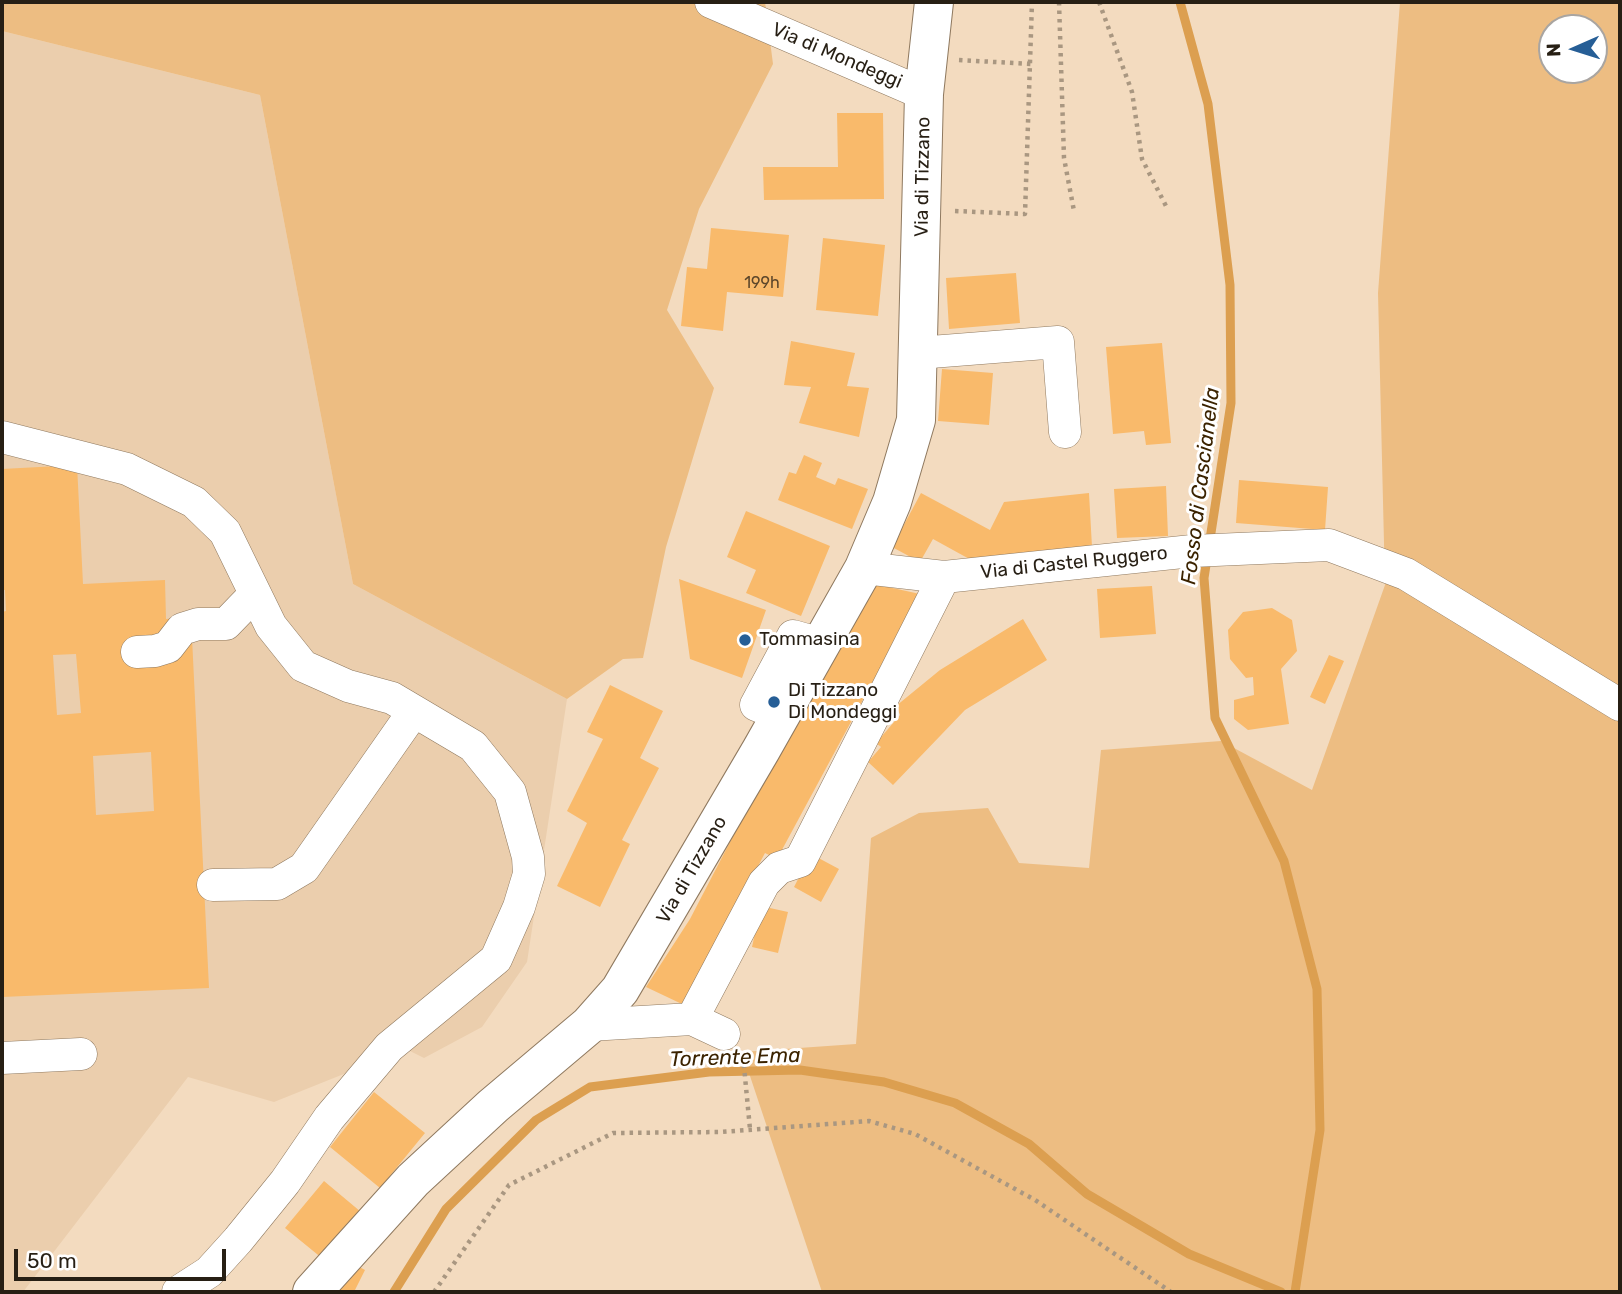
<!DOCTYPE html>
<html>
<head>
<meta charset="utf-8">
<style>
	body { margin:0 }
	#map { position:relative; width:1622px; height:1294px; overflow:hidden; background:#f3dbbf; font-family:Rubik,sans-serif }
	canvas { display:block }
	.frame { position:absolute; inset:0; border:4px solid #271f14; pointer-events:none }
	.north { position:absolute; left:1538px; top:14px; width:70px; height:70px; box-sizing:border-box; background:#fff; border:2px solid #a9a5a1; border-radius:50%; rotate:267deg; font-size:19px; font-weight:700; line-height:28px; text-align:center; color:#271f14 }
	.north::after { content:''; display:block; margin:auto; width:24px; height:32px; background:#265e96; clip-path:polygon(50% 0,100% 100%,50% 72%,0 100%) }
	.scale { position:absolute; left:14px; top:1249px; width:212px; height:32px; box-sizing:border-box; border:4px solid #271f14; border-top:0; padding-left:9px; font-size:21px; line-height:24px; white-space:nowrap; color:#271f14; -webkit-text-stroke:5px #fff; paint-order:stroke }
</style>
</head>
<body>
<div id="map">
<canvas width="1622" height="1294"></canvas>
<div class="frame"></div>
<div class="north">N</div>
<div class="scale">50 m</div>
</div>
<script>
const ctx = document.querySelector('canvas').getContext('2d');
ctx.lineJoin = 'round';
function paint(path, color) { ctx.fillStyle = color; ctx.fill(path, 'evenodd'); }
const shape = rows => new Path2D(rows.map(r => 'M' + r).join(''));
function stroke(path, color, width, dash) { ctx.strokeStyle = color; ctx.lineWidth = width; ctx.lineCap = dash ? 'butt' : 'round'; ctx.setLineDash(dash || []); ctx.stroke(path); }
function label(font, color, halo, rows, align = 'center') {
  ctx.font = font + ' Rubik,sans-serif'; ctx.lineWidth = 6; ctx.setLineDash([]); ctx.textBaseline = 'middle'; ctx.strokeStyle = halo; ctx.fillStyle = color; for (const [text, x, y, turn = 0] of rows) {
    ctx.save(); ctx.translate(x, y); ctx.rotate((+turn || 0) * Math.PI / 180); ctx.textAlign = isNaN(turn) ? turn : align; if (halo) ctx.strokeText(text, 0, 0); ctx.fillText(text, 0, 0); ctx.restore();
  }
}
paint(shape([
	[2,31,260,95,353,584,567,699,527,962,482,1027,424,1058,406,1049,274,1102,188,1077,23,1292,2,1292]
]), '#ebcead');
paint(shape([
	[2,2,765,2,773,64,699,209,667,310,714,388,666,547,643,658,623,659,567,699,353,584,260,95,2,31],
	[1400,2,1620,2,1620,1292,822,1292,742,1052,856,1044,871,838,919,813,988,808,1019,863,1089,868,1101,750,1221,741,1312,790,1385,585,1378,293],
	[1552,28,1594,28,1594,70,1552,70]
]), '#edbd82');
stroke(shape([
	[1180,2,1208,104,1230,285,1231,403,1204,578,1215,718,1284,861,1317,989,1320,1130,1295,1292],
	[394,1292,446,1209,536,1120,590,1087,709,1072,800,1070,884,1082,955,1103,1029,1144,1087,1194,1189,1254,1281,1292]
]), '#dc9f50', 9);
paint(shape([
	[837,113,883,113,884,199,764,200,763,167,838,167],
	[711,228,789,235,783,297,727,292,723,331,681,326,687,267,707,269],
	[823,238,885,245,878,316,816,310],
	[1016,273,1020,323,949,329,946,278],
	[791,341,855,353,847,386,869,388,859,437,799,423,811,387,784,385],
	[1162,343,1171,443,1146,445,1144,431,1113,434,1106,347],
	[942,369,993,373,989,425,938,421],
	[804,455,822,463,816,477,835,485,838,478,868,489,852,529,778,500,789,472,796,474],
	[77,465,83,584,165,580,166,619,191,617,209,988,2,997,2,612,6,611,5,590,2,590,2,469],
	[76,654,81,713,57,715,53,655],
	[151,752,154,811,96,815,93,756],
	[1239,480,1328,487,1325,530,1236,523],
	[1166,486,1168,536,1117,538,1114,489],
	[921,493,990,530,1004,502,1089,493,1092,547,973,561,933,539,920,562,892,547],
	[746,511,830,546,801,616,746,593,756,570,727,557],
	[679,579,766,610,742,678,690,659],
	[865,582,920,594,777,859,765,853,684,1005,646,987,690,919],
	[1152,586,1156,634,1100,638,1097,589],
	[1272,608,1292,620,1297,651,1281,669,1289,724,1248,730,1234,719,1234,700,1254,695,1253,677,1246,678,1230,659,1228,630,1243,612],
	[1023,619,1047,660,965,710,893,785,868,762,881,747,876,743,900,715,896,706,940,670],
	[1329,655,1344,661,1325,704,1310,697],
	[610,685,663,711,640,758,659,768,622,840,630,844,600,907,557,886,587,823,567,811,603,739,587,732],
	[811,854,839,869,821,902,794,887],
	[761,906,788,912,778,953,752,947],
	[374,1092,425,1133,380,1188,330,1147],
	[324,1181,361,1212,323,1259,285,1228],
	[352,1263,365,1270,354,1292,326,1292]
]), '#f9ba6b');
const minor = shape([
	[711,2,924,94],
	[918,353,1058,342,1065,432],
	[2,437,127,469,194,502,225,532,271,626,303,666,348,686,392,698,473,746,510,792,528,857,529,874,519,907,496,959,389,1047,329,1118,285,1182,238,1240,209,1272,178,1292],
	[864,568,944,577,1192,551,1329,545,1406,574,1620,705],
	[137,652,155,651,168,647,182,629,198,624,226,624,255,594],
	[781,715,756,705,793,636,821,644],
	[213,885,277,884,304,868,414,711],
	[692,1019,764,883,779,868,800,861,944,577],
	[589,1025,692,1019,724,1034],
	[2,1058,81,1054]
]);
const major = shape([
	[312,1292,413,1180,493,1106,589,1025,620,990,761,750,864,568,892,502,916,420,924,94,934,2]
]);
stroke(minor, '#8f795f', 33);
stroke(major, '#8f795f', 40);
stroke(shape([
	[1059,2,1064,158,1074,211],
	[1099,2,1132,92,1142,159,1166,206],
	[959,60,1031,64],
	[955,211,1025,214,1032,2],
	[743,1056,750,1129],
	[434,1292,509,1185,613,1133,720,1132,869,1121,915,1134,1035,1200,1171,1292]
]), '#a99781', 4.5, [3.5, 5]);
stroke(minor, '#fff', 32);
stroke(major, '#fff', 38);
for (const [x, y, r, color] of [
	[745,640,7,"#265e96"],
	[774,702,7,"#265e96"]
]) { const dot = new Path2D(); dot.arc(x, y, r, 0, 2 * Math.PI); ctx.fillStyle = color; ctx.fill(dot); stroke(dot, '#fff', 2.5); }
label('16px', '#5c462a', null, [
	["199h",762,283]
]);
label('19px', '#271f14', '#fff', [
	["Via di Mondeggi",837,56,23],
	["Via di Tizzano",923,177,-89],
	["Via di Castel Ruggero",1074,563,-6],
	["Via di Tizzano",692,870,-60]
]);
label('19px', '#271f14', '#fff', [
	["Tommasina",759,640],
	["Di Tizzano",788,691],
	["Di Mondeggi",788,713]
], 'left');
label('italic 21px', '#3b2300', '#fff', [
	["Fosso di Cascianella",1201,486,-83],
	["Torrente Ema",735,1058,-2]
]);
</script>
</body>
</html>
